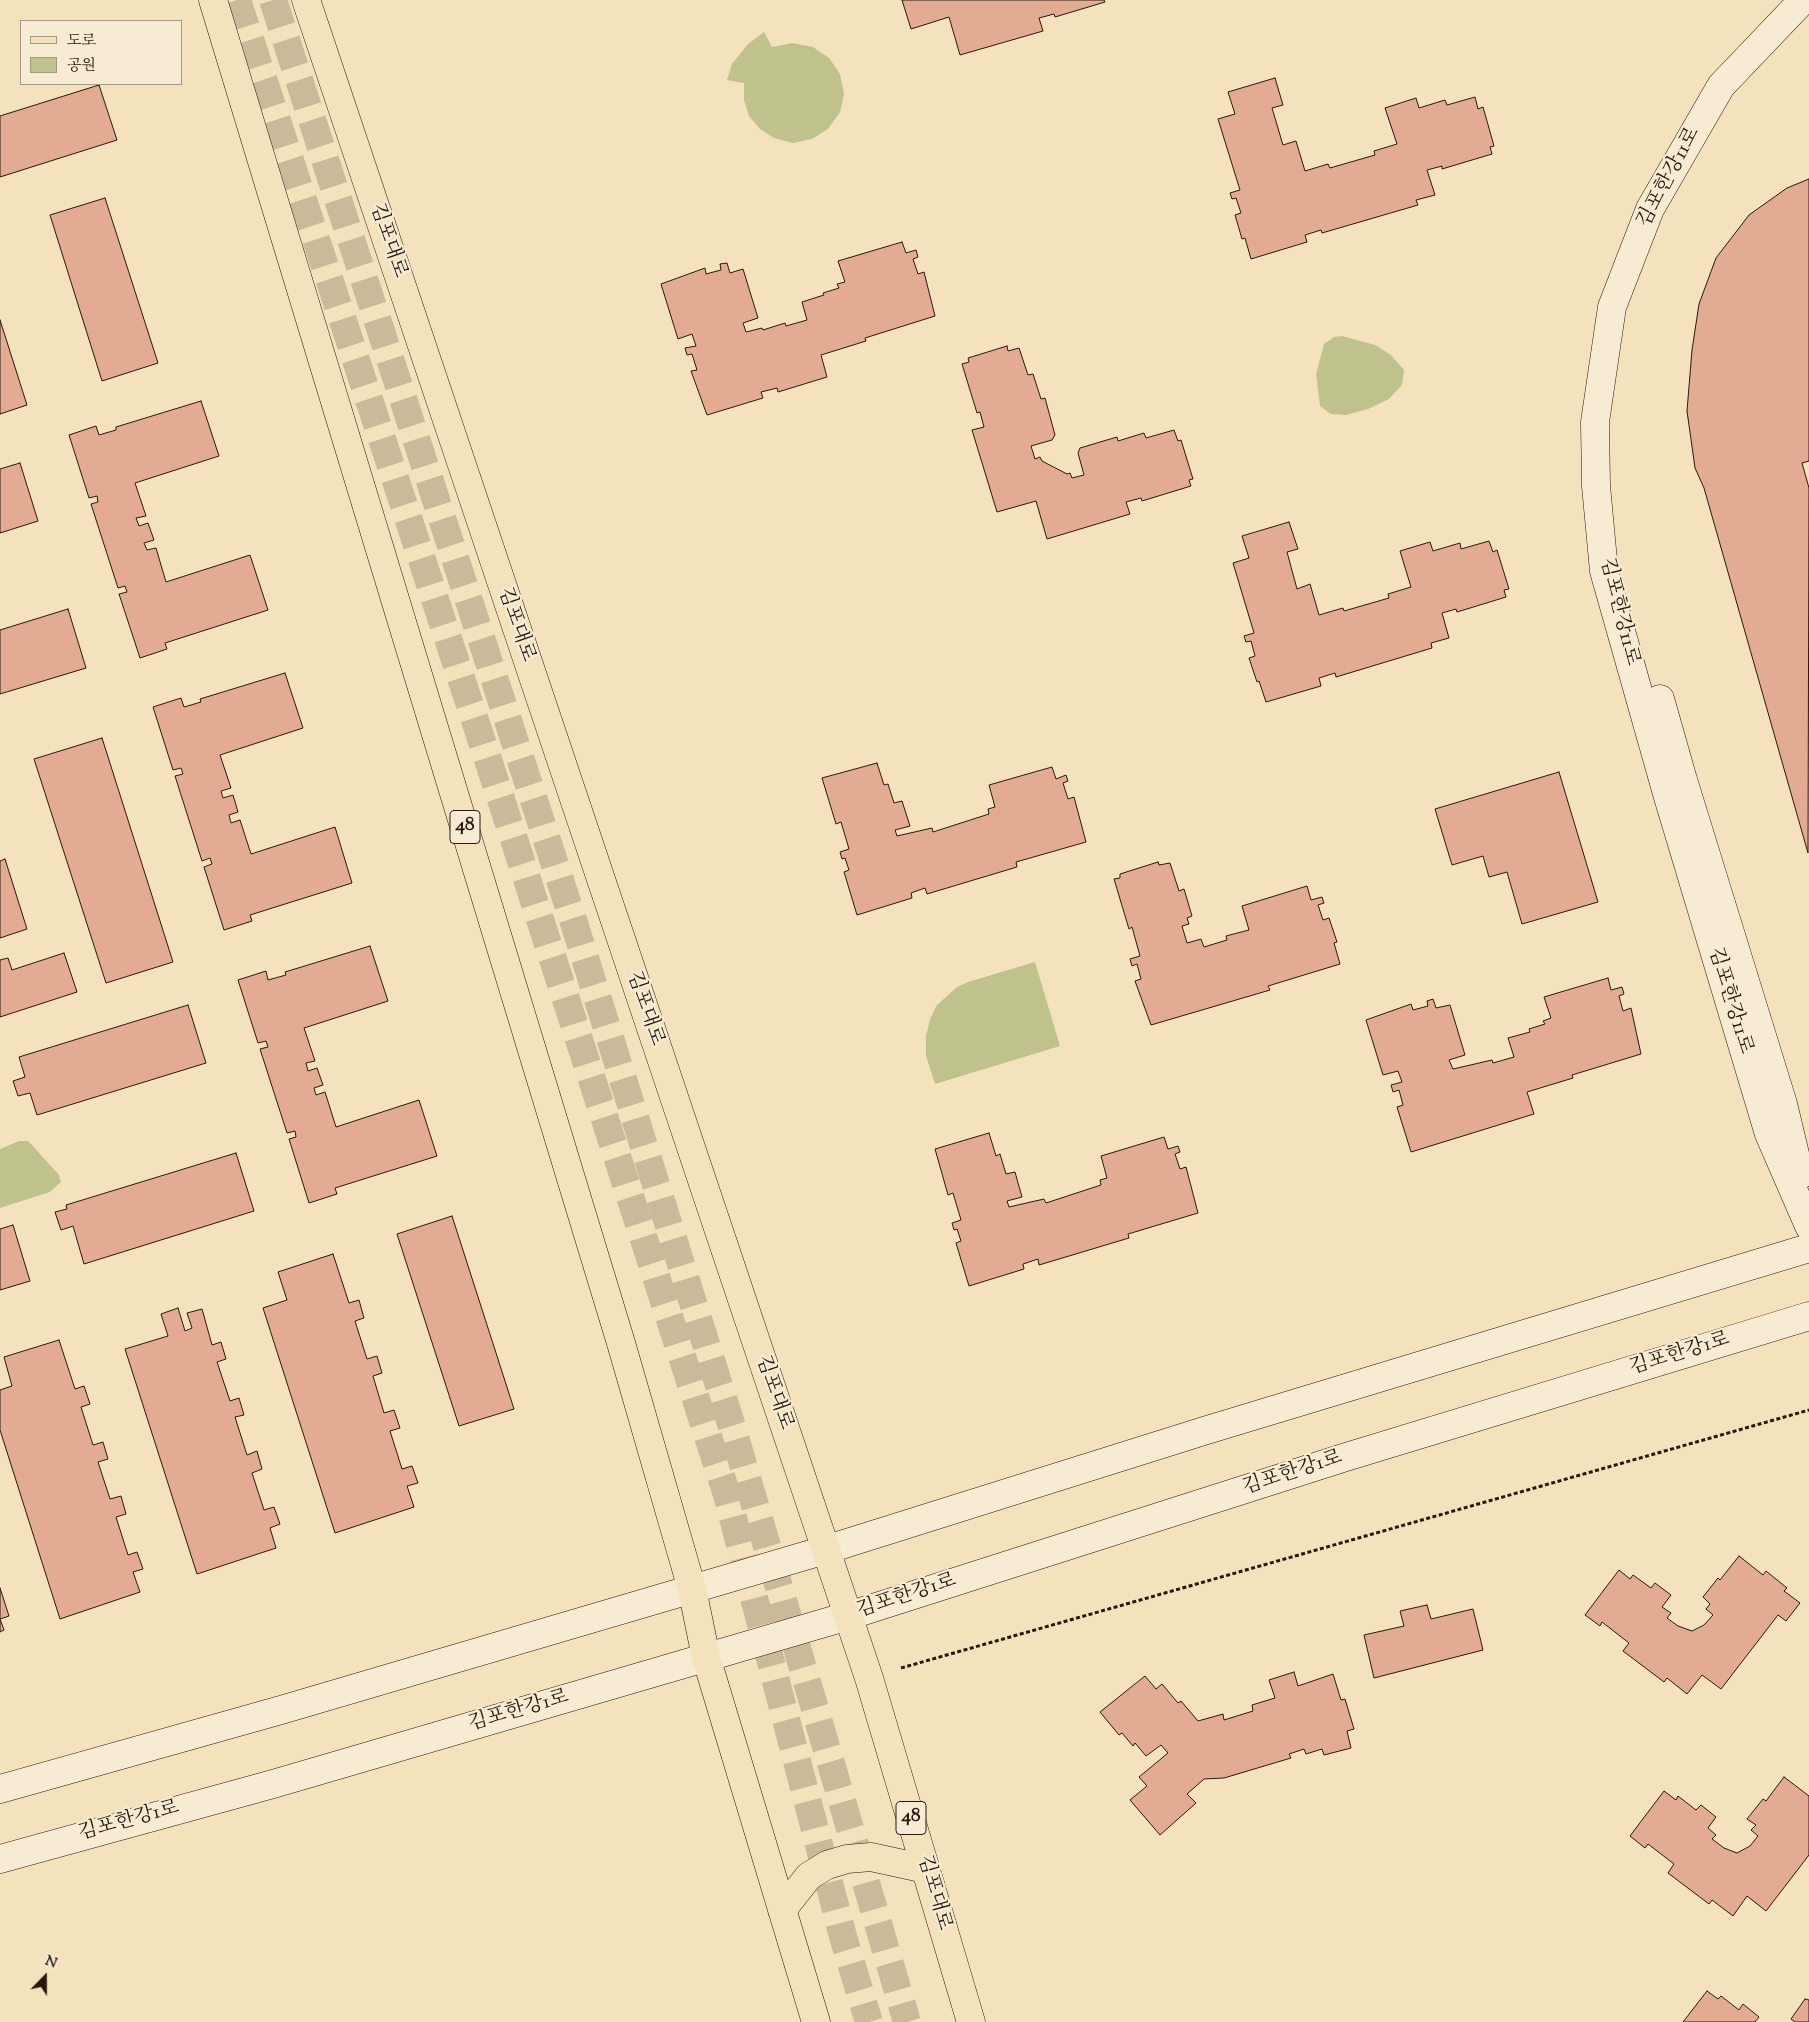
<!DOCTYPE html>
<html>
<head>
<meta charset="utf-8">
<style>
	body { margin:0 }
	#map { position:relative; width:1809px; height:2022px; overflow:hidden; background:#f3e2bc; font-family:"Sorts Mill Goudy","Noto Serif KR",serif }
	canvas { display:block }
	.legend { position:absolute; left:20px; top:20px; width:162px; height:65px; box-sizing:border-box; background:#f7ecd3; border:1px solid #a59785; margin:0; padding:6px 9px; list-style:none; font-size:15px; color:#29180f }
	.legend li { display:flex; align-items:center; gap:10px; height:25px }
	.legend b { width:25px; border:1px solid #a59785 }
	.north { position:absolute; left:20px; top:1952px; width:50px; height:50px; -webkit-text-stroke:4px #f7ecd3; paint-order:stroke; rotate:22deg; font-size:14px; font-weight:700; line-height:20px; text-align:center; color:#29180f }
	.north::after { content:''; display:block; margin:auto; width:18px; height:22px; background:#29180f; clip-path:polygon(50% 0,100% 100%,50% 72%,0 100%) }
</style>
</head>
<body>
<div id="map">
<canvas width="1809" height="2022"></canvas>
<ul class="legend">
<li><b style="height:6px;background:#f3e2bc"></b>도로</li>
<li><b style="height:14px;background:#c0c28d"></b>공원</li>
</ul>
<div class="north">N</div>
</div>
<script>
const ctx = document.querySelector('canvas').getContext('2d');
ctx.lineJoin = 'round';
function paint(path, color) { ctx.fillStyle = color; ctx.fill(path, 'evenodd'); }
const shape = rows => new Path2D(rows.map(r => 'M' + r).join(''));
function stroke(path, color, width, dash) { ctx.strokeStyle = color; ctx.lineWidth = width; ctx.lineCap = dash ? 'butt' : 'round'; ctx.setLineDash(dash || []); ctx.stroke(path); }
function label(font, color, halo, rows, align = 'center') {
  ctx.font = font + ' "Sorts Mill Goudy","Noto Serif KR",serif'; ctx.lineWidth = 4.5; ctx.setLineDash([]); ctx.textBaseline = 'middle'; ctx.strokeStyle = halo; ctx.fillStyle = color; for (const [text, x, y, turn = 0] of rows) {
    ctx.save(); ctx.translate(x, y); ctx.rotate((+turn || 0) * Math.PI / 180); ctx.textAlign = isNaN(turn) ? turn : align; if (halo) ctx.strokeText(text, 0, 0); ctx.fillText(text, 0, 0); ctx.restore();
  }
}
paint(shape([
	[764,32,772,47,792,43,813,47,829,58,840,74,844,94,840,112,828,129,812,139,793,143,774,138,760,129,749,116,744,100,744,83,727,80,732,64,748,44],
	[1342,336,1375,345,1391,355,1404,370,1402,385,1389,399,1368,409,1346,415,1331,414,1320,406,1316,374,1324,344,1334,337],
	[1035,962,1060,1046,935,1084,926,1056,926,1036,930,1019,937,1005,957,987,968,982],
	[19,1141,28,1141,31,1144,59,1175,61,1182,50,1192,0,1208,0,1149]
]), '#c0c28d');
const building = shape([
	[902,0,1104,0,1105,2,1055,17,1054,14,1039,18,1043,31,960,55,949,17,911,29,902,0],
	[1275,78,1283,105,1272,108,1283,145,1296,141,1305,171,1328,164,1330,168,1375,155,1374,151,1397,144,1385,108,1416,98,1419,108,1445,100,1447,105,1475,97,1478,109,1483,107,1494,146,1490,147,1492,154,1442,169,1442,166,1427,170,1435,195,1416,200,1418,205,1322,233,1321,230,1305,235,1307,242,1251,259,1245,238,1242,239,1235,215,1241,213,1236,198,1232,199,1230,193,1240,190,1218,119,1235,114,1228,92,1275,78],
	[99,85,117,140,0,177,0,116,99,85],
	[1809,179,1809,461,1802,463,1809,488,1808,853,1704,488,1695,468,1687,411,1692,350,1699,304,1716,258,1749,215,1787,188,1809,179],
	[105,198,158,363,102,381,50,215,105,198],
	[902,242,906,253,916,250,918,257,913,259,918,274,924,272,935,316,865,338,866,341,821,355,827,377,778,392,777,388,761,392,763,398,707,415,691,371,697,370,692,354,687,355,685,348,696,346,692,334,678,339,661,284,705,268,706,274,721,270,720,264,727,263,730,273,743,269,758,318,743,323,746,332,762,328,763,330,785,323,786,326,807,320,802,302,824,295,823,293,839,288,837,284,845,282,838,261,902,242],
	[0,320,27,405,0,414,0,320],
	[1007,346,1008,351,1019,348,1028,375,1033,374,1041,399,1045,398,1055,435,1052,440,1031,446,1035,459,1040,457,1042,461,1067,474,1070,473,1072,478,1084,475,1078,453,1080,448,1117,437,1118,441,1144,433,1146,438,1174,430,1178,441,1181,440,1193,479,1189,480,1191,486,1142,501,1141,498,1126,502,1130,514,1047,539,1036,501,997,512,972,430,984,427,980,412,977,413,962,364,969,362,968,358,1007,346],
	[201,401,219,456,135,483,146,516,136,518,139,526,148,523,154,540,144,543,147,550,156,548,166,582,250,555,268,610,165,643,167,649,140,658,119,594,127,592,125,586,118,588,91,504,98,502,97,496,89,498,69,435,96,426,99,435,116,430,116,427,201,401],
	[20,463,38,521,0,533,0,469,20,463],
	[1289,522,1298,549,1287,552,1297,589,1310,584,1319,615,1343,608,1344,611,1389,598,1388,594,1411,587,1400,551,1430,542,1433,551,1460,543,1461,549,1489,541,1493,552,1497,550,1509,589,1504,590,1506,597,1457,612,1456,609,1442,613,1449,638,1431,643,1432,648,1336,677,1335,673,1319,678,1321,686,1266,702,1259,681,1257,682,1249,658,1255,656,1251,641,1246,642,1244,636,1254,633,1233,563,1249,558,1242,536,1289,522],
	[68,609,86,668,0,694,0,630,68,609],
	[285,673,303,728,220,755,231,788,221,791,223,798,233,795,238,812,229,815,231,823,240,820,251,854,335,827,352,883,250,915,252,921,224,930,204,867,212,864,210,858,202,861,175,776,183,774,181,768,173,770,153,707,181,698,184,707,201,702,200,699,285,673],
	[102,738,173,962,106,983,34,759,102,738],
	[877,763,884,785,888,784,894,803,902,801,910,826,895,830,897,836,932,828,933,832,989,814,988,809,995,807,989,785,1052,767,1056,779,1066,775,1068,781,1063,783,1068,799,1074,797,1086,842,1016,862,1017,867,927,894,925,888,911,893,912,898,857,915,844,872,849,870,845,858,842,859,840,852,849,849,841,822,836,824,822,778,877,763],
	[1559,772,1598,902,1522,924,1507,872,1489,877,1483,856,1452,865,1435,809,1559,772],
	[5,859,27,929,0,938,0,861,5,859],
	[1158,862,1159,865,1170,863,1179,891,1184,889,1192,916,1187,918,1189,924,1182,926,1187,943,1201,939,1204,947,1227,940,1226,936,1249,930,1242,906,1307,886,1311,900,1322,897,1324,903,1318,905,1323,920,1329,918,1337,942,1334,943,1340,964,1268,986,1270,990,1151,1025,1135,981,1141,979,1137,964,1132,966,1130,959,1140,956,1132,927,1129,929,1114,879,1120,878,1120,874,1158,862],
	[370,946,388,1001,304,1028,315,1061,306,1063,308,1071,317,1068,323,1085,314,1088,316,1095,325,1092,336,1127,419,1100,437,1156,335,1188,337,1194,309,1203,289,1139,296,1137,295,1131,287,1133,260,1049,268,1047,266,1041,258,1043,238,980,266,971,268,980,286,975,285,972,370,946],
	[64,953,77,992,0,1017,0,960,8,958,12,970,64,953],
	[1608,978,1611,990,1622,987,1624,994,1619,996,1623,1011,1631,1008,1641,1054,1572,1075,1573,1078,1527,1092,1534,1114,1411,1152,1397,1107,1403,1105,1399,1090,1393,1092,1391,1085,1402,1082,1398,1071,1383,1075,1366,1020,1411,1004,1413,1010,1428,1006,1427,1001,1433,999,1436,1008,1450,1005,1465,1055,1449,1060,1453,1069,1492,1060,1493,1063,1514,1057,1508,1038,1530,1032,1529,1029,1545,1024,1543,1021,1551,1018,1544,997,1608,978],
	[188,1005,206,1063,37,1115,30,1093,18,1096,13,1081,25,1077,19,1057,188,1005],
	[989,1133,996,1156,1000,1154,1006,1174,1015,1172,1022,1197,1007,1201,1009,1207,1044,1199,1046,1203,1101,1185,1100,1180,1107,1178,1101,1156,1164,1137,1168,1149,1178,1146,1180,1152,1175,1154,1180,1169,1186,1167,1198,1213,1128,1234,1129,1238,1039,1265,1038,1259,1023,1264,1024,1269,969,1286,956,1243,961,1241,957,1229,954,1230,952,1223,961,1220,953,1193,948,1195,935,1149,989,1133],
	[236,1153,254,1211,84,1264,73,1226,61,1230,55,1212,67,1209,66,1205,236,1153],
	[452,1216,514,1409,459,1426,397,1234,452,1216],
	[13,1225,30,1281,0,1290,0,1229,13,1225],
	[333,1254,349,1303,359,1300,364,1318,355,1321,367,1359,377,1356,382,1373,373,1376,384,1413,394,1410,400,1428,390,1431,402,1469,412,1466,418,1483,407,1486,414,1507,335,1533,263,1308,287,1300,278,1272,333,1254],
	[178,1308,185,1331,192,1328,187,1313,202,1309,212,1345,221,1342,226,1359,217,1362,230,1401,239,1398,244,1415,235,1417,247,1455,257,1451,262,1469,252,1473,264,1510,274,1507,280,1524,270,1528,276,1548,197,1574,125,1349,168,1336,161,1314,178,1308],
	[59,1340,75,1389,84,1386,90,1404,81,1407,93,1445,103,1442,108,1459,98,1462,110,1499,121,1496,126,1514,116,1517,128,1555,137,1552,143,1569,133,1572,140,1592,60,1619,0,1430,0,1390,12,1386,4,1357,59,1340],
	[1739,1556,1763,1575,1766,1571,1787,1588,1784,1591,1800,1603,1786,1621,1778,1615,1721,1689,1702,1675,1687,1694,1667,1678,1664,1682,1623,1651,1629,1643,1602,1622,1600,1626,1585,1615,1619,1570,1630,1579,1633,1575,1651,1588,1655,1583,1671,1595,1662,1607,1671,1613,1667,1618,1678,1626,1692,1631,1704,1625,1713,1615,1706,1609,1710,1604,1703,1597,1718,1578,1720,1580,1739,1556],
	[0,1588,9,1616,0,1619,4,1630,0,1632,0,1588],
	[1427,1605,1431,1619,1473,1609,1483,1650,1374,1678,1364,1635,1404,1626,1400,1611,1427,1605],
	[1294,1672,1298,1686,1333,1674,1341,1700,1345,1699,1354,1729,1347,1731,1351,1748,1324,1755,1322,1749,1306,1754,1304,1749,1289,1754,1291,1758,1224,1778,1204,1779,1187,1794,1196,1803,1160,1835,1130,1800,1147,1786,1139,1777,1168,1753,1161,1745,1146,1756,1135,1743,1133,1746,1122,1733,1119,1735,1100,1712,1145,1676,1156,1689,1162,1684,1178,1703,1181,1701,1198,1721,1223,1714,1224,1720,1253,1711,1252,1705,1275,1698,1269,1680,1294,1672],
	[1784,1777,1809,1796,1809,1855,1766,1911,1747,1896,1733,1916,1712,1900,1709,1904,1668,1873,1674,1864,1648,1844,1645,1848,1630,1836,1664,1791,1676,1800,1678,1796,1696,1810,1701,1805,1716,1817,1708,1828,1716,1835,1712,1839,1724,1848,1737,1853,1750,1846,1758,1836,1751,1830,1756,1825,1747,1819,1763,1799,1766,1801,1784,1777],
	[1707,1991,1718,1999,1721,1996,1739,2010,1743,2004,1759,2017,1755,2022,1683,2022,1707,1991],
	[1805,1999,1809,2000,1809,2022,1795,2022,1791,2019,1805,1999]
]);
paint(building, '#e2ab92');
stroke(building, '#29180f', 1);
stroke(shape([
	[237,0,497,787,727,1495,844,1940,869,2022],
	[273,0,574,923,732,1427,907,2022]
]), '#cbba99', 28, [28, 14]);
const secondary = shape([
	[1803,0,1721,86,1650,209,1612,307,1595,422,1596,486,1604,571,1668,797,1769,1134,1809,1226],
	[1660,699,1683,780,1783,1104,1800,1175],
	[0,1789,281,1710,825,1550,1207,1430,1809,1248],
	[0,1859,273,1784,848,1616,1346,1457,1809,1316]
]);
const primary = shape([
	[213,0,621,1343,692,1589,706,1657,816,2022],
	[306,0,869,1678,971,2022],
	[782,1910,809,1876,827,1865,847,1859,871,1857,926,1869]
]);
stroke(secondary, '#29180f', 29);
stroke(primary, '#29180f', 29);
stroke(shape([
	[901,1668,1809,1410]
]), '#29180f', 3, [4, 2.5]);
stroke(secondary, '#f7ecd3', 28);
stroke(primary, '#f3e2bc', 28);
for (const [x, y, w] of [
	[465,827,30],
	[911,1818,30]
]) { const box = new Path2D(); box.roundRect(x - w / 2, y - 16.5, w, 33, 4); ctx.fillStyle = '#f7ecd3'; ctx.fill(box); stroke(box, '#29180f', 1); }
label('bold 19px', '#29180f', null, [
	["48",465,827],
	["48",911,1818]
]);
label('20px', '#29180f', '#f7ecd3', [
	["김포한강11로",1670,178,-62],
	["김포대로",387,241,71],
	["김포한강11로",1618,612,76],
	["김포대로",515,625,71],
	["김포한강11로",1729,1001,73],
	["김포대로",644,1009,71],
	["김포한강1로",1680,1355,-17],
	["김포대로",773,1393,71],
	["김포한강1로",1293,1474,-18],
	["김포한강1로",907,1597,-18],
	["김포한강1로",519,1712,-16],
	["김포한강1로",129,1822,-15],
	["김포대로",933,1893,74]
]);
</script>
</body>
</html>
